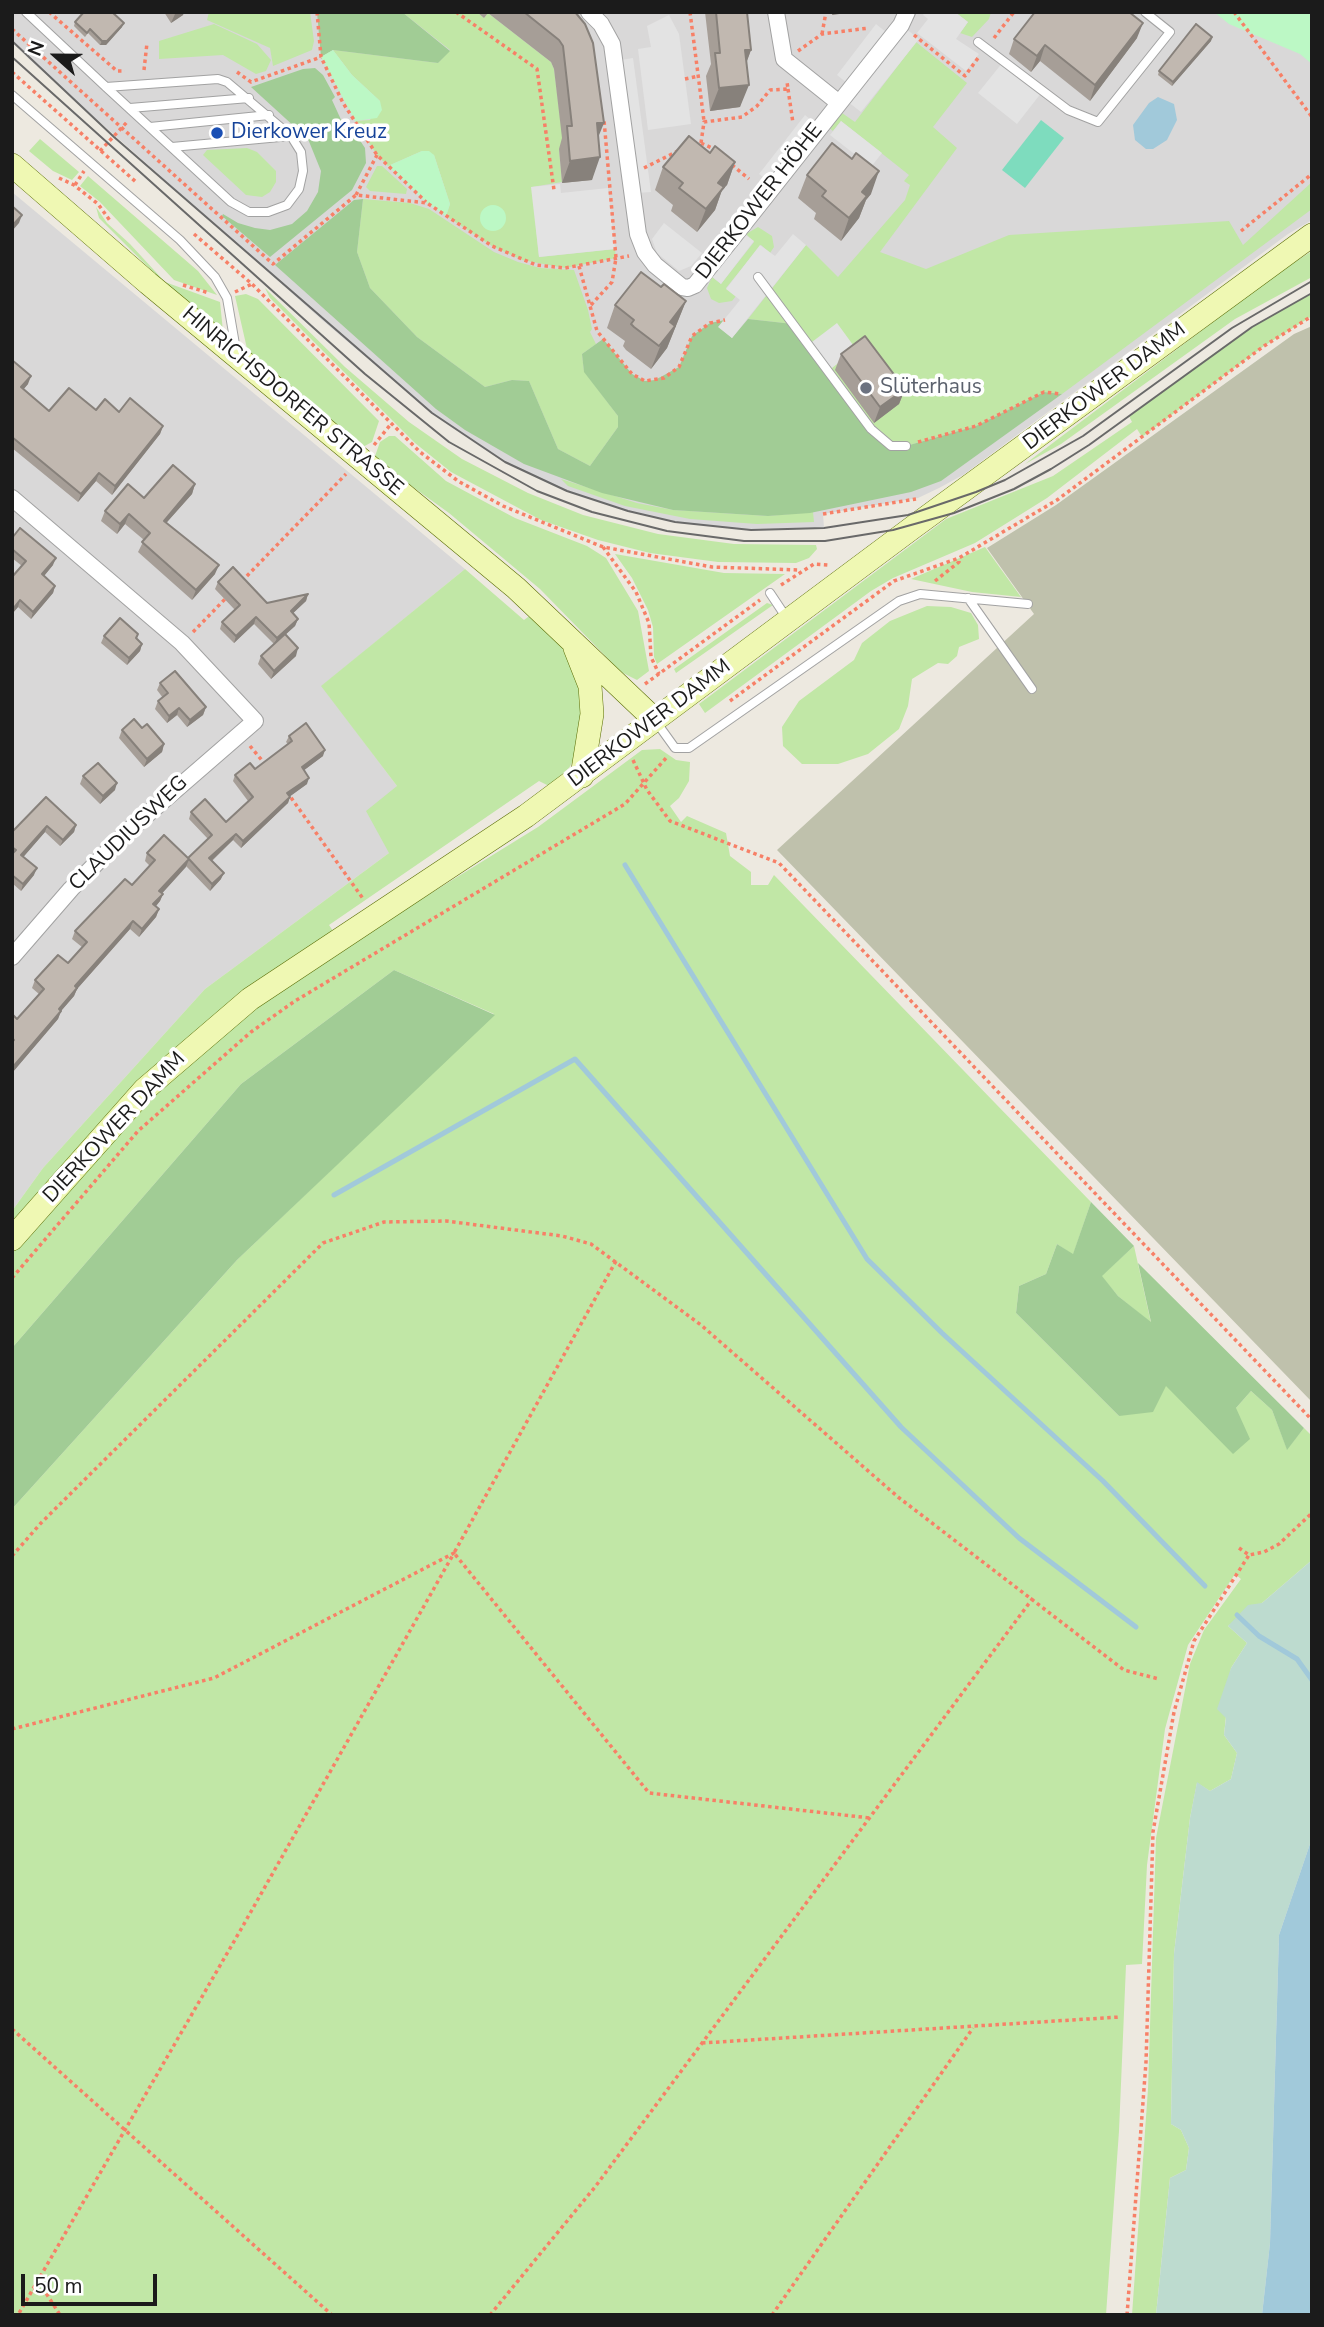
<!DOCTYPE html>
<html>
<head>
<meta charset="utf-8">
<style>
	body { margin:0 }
	#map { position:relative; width:1324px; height:2327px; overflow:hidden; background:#ede9e0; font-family:"Nunito Sans",sans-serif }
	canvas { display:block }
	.frame { position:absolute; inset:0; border:14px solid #1b1b1b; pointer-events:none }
	.north { position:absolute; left:21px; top:21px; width:70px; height:70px; -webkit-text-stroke:5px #fff; paint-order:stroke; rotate:291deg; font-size:19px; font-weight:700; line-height:28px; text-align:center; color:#1b1b1b }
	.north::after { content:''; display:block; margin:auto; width:24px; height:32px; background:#1b1b1b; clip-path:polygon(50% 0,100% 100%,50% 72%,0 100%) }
	.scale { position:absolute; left:21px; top:2274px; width:136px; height:32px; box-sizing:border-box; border:4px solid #1b1b1b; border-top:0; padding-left:9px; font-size:21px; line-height:24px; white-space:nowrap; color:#1b1b1b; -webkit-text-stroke:5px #fff; paint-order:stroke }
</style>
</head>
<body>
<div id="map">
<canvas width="1324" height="2327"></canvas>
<div class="frame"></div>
<div class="north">N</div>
<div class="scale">50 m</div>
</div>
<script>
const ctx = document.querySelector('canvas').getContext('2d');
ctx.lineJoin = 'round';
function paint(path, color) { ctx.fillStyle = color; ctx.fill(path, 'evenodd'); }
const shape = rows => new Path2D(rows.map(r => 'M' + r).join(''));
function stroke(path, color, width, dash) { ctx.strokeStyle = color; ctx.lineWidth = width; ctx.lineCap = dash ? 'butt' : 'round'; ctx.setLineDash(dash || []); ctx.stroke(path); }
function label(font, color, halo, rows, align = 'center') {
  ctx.font = font + ' "Nunito Sans",sans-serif'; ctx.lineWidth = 7; ctx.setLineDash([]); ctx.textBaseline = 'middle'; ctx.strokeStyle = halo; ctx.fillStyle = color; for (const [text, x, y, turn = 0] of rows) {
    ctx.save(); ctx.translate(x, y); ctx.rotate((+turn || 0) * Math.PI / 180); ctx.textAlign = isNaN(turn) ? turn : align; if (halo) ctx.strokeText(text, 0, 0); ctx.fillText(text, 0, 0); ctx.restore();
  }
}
paint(shape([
	[12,12,1312,12,1312,220,1288,234,963,475,939,488,918,498,823,514,824,528,751,530,675,522,628,511,567,491,505,462,432,413,322,320,29,59,12,41],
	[12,192,465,569,322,686,397,786,389,853,205,989,43,1168,12,1211]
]), '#d9d8d8');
paint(shape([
	[1312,326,1312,1402,777,850,1034,614,987,548,1056,505,1294,334]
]), '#bfc1ac');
paint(shape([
	[209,12,310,12,314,41,312,50,273,66,270,48,207,20],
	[402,12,477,12,484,18,488,13,551,62,554,69,564,148,559,149,562,182,532,187,539,257,615,249,616,258,565,268,522,260,492,246,446,216,450,204,434,155,422,151,388,166,377,155,355,121,370,120,380,101,352,75,333,50,438,63,450,50],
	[955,12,991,12,989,19,972,37,960,33,968,22],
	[214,24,257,44,271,60,266,71,256,74,223,55,159,59,159,41],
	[916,42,967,83,933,127,957,148,880,252,926,269,1009,235,1229,221,1243,245,1312,182,1312,209,1062,394,1044,392,976,426,906,446,885,443,793,324,748,319,806,245,838,277,905,200,910,185,904,181,909,175,841,121,833,131,829,128,842,113,855,122],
	[40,139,79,172,72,180,53,171,29,151],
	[247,148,257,152,276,171,276,182,270,192,262,197,246,195,203,155,207,150],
	[377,166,382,166,407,189,406,194,370,191,366,187],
	[88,176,198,271,217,295,174,280,100,202,80,186],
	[363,199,410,203,429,209,494,252,518,262,540,268,574,270,588,310,592,329,590,332,596,344,582,354,584,371,618,416,618,427,590,466,558,449,529,381,512,380,485,387,417,337,370,288,357,252],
	[96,207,107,223,130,244,165,282,220,302,223,331,164,283,99,218],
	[758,227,772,236,774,247,770,253,761,245,726,288,736,296,732,301,719,303,711,299,707,288,712,277,721,284,754,242,746,234],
	[1312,251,1312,277,1235,319,1061,444,1025,464,1278,273],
	[265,288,345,367,409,422,462,459,528,493,583,515,658,534,734,544,816,545,817,549,809,558,796,563,718,562,650,553,598,540,541,520,451,472,415,443,270,298],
	[1312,293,1312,316,1264,346,1142,437,1137,429,1047,498,975,543,893,578,871,591,705,713,699,704,946,519,1053,476,1132,422,1129,416,1209,357,1252,327],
	[246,294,258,299,379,421,372,442,361,448,248,353,235,296],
	[389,436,395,436,446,481,515,518,587,546,606,558,638,611,649,671,637,680,621,672,540,589,449,513,374,459,380,442],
	[561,479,637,503,673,510,768,516,813,512,814,522,757,524,690,519,625,506,568,486],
	[985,547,1021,597,972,592,911,579],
	[615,554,724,573,785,574,657,664,654,657,653,627,648,610,632,578],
	[465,569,524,620,532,614,573,659,584,680,580,749,569,768,549,786,539,781,329,925,344,947,538,827,642,750,660,749,676,760,690,762,689,781,679,798,670,806,681,822,687,816,726,833,730,856,751,872,751,885,768,885,774,875,1091,1202,1073,1255,1057,1244,1046,1274,1019,1286,1016,1313,1119,1416,1166,1385,1236,1408,1251,1391,1272,1410,1287,1449,1304,1428,1312,1436,1312,1560,1262,1603,1228,1626,1247,1643,1231,1668,1224,1735,1237,1753,1231,1779,1210,1791,1197,1783,1190,1818,1174,1954,1171,2124,1181,2130,1189,2148,1186,2170,1170,2178,1156,2315,1132,2315,1148,2089,1156,1838,1190,1664,1204,1630,1241,1579,1235,1574,1188,1645,1165,1729,1147,1865,1142,1964,1126,1965,1119,2131,1106,2315,12,2315,12,1509,237,1260,494,1014,394,970,241,1084,12,1348,12,1211,43,1168,205,989,389,853,366,811,397,786,321,686],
	[767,603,773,605,676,673,674,669],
	[927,606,951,607,971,613,978,625,979,639,959,647,957,656,948,664,938,663,912,679,908,706,899,729,868,754,838,764,802,764,783,746,782,727,799,701,854,660,862,643,890,621],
	[1134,1246,1151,1323,1118,1296,1101,1276]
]), '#c1e7a6');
paint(shape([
	[317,12,402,12,450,51,438,63,333,50,321,57],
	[315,68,323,75,335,97,332,100,348,135,355,133,365,148,366,163,352,190,270,257,222,216,223,214,238,223,255,228,270,230,292,224,307,211,318,192,321,171,308,139,251,87,303,69],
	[363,199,357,252,370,288,417,337,485,387,512,380,529,381,558,449,590,466,618,427,618,416,584,372,582,354,603,339,632,374,645,381,655,380,679,367,692,336,710,323,725,320,719,327,732,338,748,319,793,324,885,443,906,446,976,426,1044,392,1062,394,941,481,911,492,810,513,768,516,673,510,602,493,524,464,465,430,436,409,275,265,354,200],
	[394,970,495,1015,237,1260,12,1509,12,1348,241,1084],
	[1091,1202,1134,1246,1102,1276,1118,1296,1151,1322,1138,1263,1304,1428,1287,1450,1272,1410,1251,1391,1236,1408,1250,1439,1233,1454,1166,1386,1153,1412,1119,1416,1016,1313,1019,1286,1046,1274,1057,1244,1073,1254]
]), '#a1cc95');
paint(shape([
	[1312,1560,1312,1838,1279,1935,1270,2243,1262,2315,1156,2315,1170,2178,1186,2170,1189,2148,1181,2130,1171,2124,1174,1954,1190,1818,1197,1782,1210,1791,1231,1779,1237,1753,1224,1735,1226,1718,1217,1709,1231,1668,1247,1643,1228,1626,1248,1605,1262,1603]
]), '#bddbcf');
paint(shape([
	[1214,12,1312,12,1312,64,1300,54,1229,24],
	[333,50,352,75,380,101,382,110,377,118,355,121,321,57],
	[422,151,429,151,434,155,450,204,446,216,427,203,388,166],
	'480 218a13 13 0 1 1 26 0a13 13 0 1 1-26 0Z'
]), '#bcf8c5');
paint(shape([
	[1041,120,1064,138,1025,188,1002,170]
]), '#7edcbe');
paint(shape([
	[925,12,955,12,968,22,956,39,979,54,966,71,917,33,928,19,923,15],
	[669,15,679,34,691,124,648,130,638,49,651,47,647,26],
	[876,24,891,36,901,25,919,39,861,112,843,98,852,87,837,75],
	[633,58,651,192,636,193,621,60],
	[1003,62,1042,92,1017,124,978,93],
	[805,115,820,127,774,186,759,174],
	[841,121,882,153,871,167,830,135],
	[560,184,561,193,608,188,615,249,539,257,531,187],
	[664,223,702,253,691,266,679,271,657,253,652,239],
	[743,233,754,241,721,284,710,275],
	[793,234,806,245,732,338,718,327,740,300,726,289,760,245,775,256],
	[837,323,856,349,827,372,808,345]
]), '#e3e3e3');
paint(shape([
	[1158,97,1174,104,1177,120,1167,140,1153,149,1146,149,1135,140,1133,125,1149,103],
	[1312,1838,1312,2315,1262,2315,1270,2243,1279,1935]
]), '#a1c9da');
stroke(shape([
	[625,865,867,1259,942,1333,1103,1481,1205,1586],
	[334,1195,575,1059,901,1427,1019,1538,1136,1627],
	[1237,1615,1259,1636,1297,1659,1312,1680]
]), '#a1c9da', 5);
const lane = shape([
	[26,12,106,87,231,202,249,212,268,212,287,205,299,189,303,171,301,152,291,136,227,82,218,79,106,87],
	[978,42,1068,110,1098,122,1170,32,1145,12],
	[12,95,180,240,215,277,227,298,236,350],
	[130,108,249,98],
	[150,127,269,115],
	[172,147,291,136],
	[758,277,871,429,891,446,906,446],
	[770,593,788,620],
	[968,598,1032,689],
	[657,723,675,748,689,748,899,601,920,594,1028,604]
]);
const street = shape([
	[589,12,601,24,612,44,638,234,645,252,655,265,682,287,688,288,695,285,754,211,901,25,907,12],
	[776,12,784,59,839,103],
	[12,498,182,643,255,721,127,832,71,889,12,957]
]);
const secondary = shape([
	[12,165,148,283,516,588,655,720],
	[575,648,590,686,592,714,582,776],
	[12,1239,145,1089,250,999,526,816,912,528,1312,235]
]);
stroke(lane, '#a2a2a2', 10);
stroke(street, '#a2a2a2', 18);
stroke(secondary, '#5b6e06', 24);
stroke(shape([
	[49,12,117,71,125,71],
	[317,12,321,57,343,103,377,155,426,202],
	[456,12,537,69,554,190],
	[690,12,704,121],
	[1234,12,1312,117],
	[12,29,273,264,356,195,427,203,492,246,536,265,565,268,629,256],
	[822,34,826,12],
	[914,35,965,76,978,58],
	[994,38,1014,12],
	[798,51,822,34,869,28],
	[144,70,147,43],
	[12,72,136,182],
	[237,72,251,82,321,57],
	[685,79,699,76],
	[788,89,793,123],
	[701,143,704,122,742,117,757,106,770,90,788,89,787,82],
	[701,143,716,150],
	[100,151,128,121],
	[732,165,749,179],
	[644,168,678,151],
	[59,178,74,185,98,204,111,222],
	[75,185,84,171],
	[356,195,377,155],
	[1241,231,1312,174],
	[194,234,252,284,420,452,458,481,503,506,603,547,712,567,800,570],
	[579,266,597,331,632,374,645,381,664,378,679,367,692,336,710,323,725,320],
	[183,285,209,293],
	[235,292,252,284],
	[591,305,612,282,616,258,604,120],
	[918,442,976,426,1044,392,1061,394],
	[374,445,391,424],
	[823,514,916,499],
	[603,547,636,592,649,623,651,657,659,674],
	[242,581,346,474],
	[935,581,959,562,959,558],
	[781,585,814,564,829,565],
	[193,632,227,597],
	[645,684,760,600],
	[730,701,894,581,959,558,1057,500,1264,346,1312,316],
	[250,746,265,764],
	[633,760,647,790,670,821,779,863,1312,1420],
	[287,792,364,900],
	[616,1261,454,1553,649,1793,870,1818],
	[12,1278,138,1131,251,1032,295,1001,625,804,667,757],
	[1239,1548,1249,1555,1264,1552,1279,1544,1312,1513],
	[12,1556,41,1523,323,1243,384,1222,446,1221,562,1236,591,1244,701,1325,898,1497,1124,1670,1159,1679],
	[12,1729,214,1678,454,1553,240,1931,18,2315],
	[12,2029,332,2315],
	[702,2043,1120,2017],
	[33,2290,46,2293,60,2315],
	[490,2315,595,2187,1033,1598],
	[772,2315,973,2028],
	[1127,2315,1146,2062,1153,1832,1174,1712,1194,1641,1249,1555]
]), '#f78067', 3.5, [3.5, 3.5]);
stroke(lane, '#fff', 8);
stroke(street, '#fff', 16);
stroke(secondary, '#eff8b3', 23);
stroke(shape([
	[12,41,114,137,432,413,505,462,567,491,628,511,675,522,751,530,824,528,908,515,976,492,1005,480,1083,436,1232,328,1312,281],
	[12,57,365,374,449,442,537,491,592,512,667,531,744,541,825,541,893,530,954,513,1014,489,1051,469,1089,445,1252,327,1312,293]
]), '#696969', 2);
paint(shape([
	[164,12,184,12,183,15,171,23],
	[477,12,575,12,598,137,592,180,562,183,559,149,562,138,554,69,551,62,488,13,484,18],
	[705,12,747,12,751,50,746,63,740,107,710,111,706,76,711,64],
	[75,22,122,27,106,45,100,45,88,33,85,37,74,26],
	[1212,37,1211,41,1172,86,1158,75,1159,71],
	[1137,38,1090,101,1040,61,1031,72,1009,54,1014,39],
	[710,153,735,162,727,185,722,190,715,210,697,232,671,211,673,205,655,190,663,167],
	[807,175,871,194,866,200,859,218,841,241,814,219,816,213,798,198],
	[661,287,686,301,667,348,651,369,626,350,623,346,625,341,607,328,615,305],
	[841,354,905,389,899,404,874,423,835,370],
	[12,360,28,384,23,389,49,411,96,410,119,412,163,426,160,434,112,495,96,481,78,502,12,448],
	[195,484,192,494,166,523,215,574,192,600,138,552,144,540,125,524,117,534,101,521,105,511,144,498],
	[12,538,53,565,44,576,55,586,53,593,31,619,18,607,12,614,12,577,22,566,12,558],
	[218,582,267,603,308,594,306,601,293,613,298,619,295,626,286,634,296,656,271,679,258,664,261,656,274,644,254,624,234,643,220,629,222,622,235,610,215,589],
	[138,634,137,639,142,644,140,651,127,665,101,643,104,636],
	[160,683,206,707,203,715,187,727,177,715,167,723,155,709,158,701,163,698,157,690],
	[142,728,164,744,162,752,144,767,119,738,122,730],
	[289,736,323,756,304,770,307,784,290,796,288,803,241,848,233,840,212,861,221,879,210,891,186,866,162,893,163,894,160,901,156,906,159,909,156,917,139,937,130,929,77,989,74,996,61,1011,58,1019,12,1073,12,1014,17,1019,39,994,32,988,35,980,68,963,82,947,72,939,75,931,132,885,150,866,145,861,147,853,188,858,208,839,189,819,191,812,226,822,248,801,233,781,235,775,255,769,288,744,286,742],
	[83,776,115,790,100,804,80,784],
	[46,797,76,825,74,832,60,846,45,832,23,857,34,875,21,891,12,883,12,832]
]), '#a69e97');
paint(shape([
	[177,12,184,12,183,15,171,23,175,14],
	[833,12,854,12,832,15],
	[124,23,122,27,106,45,100,45,102,41],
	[1143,23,1137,38,1090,101,1095,85],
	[1212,37,1211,41,1172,86,1173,82],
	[1045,45,1040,61,1031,72,1037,56],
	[745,50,751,50,743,72],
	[749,85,740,107,710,111,719,88],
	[597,123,604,123,595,145],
	[600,157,592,180,562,183,570,161],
	[735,162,727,185,722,190,715,210,697,232,706,209,718,183],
	[879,171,871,194,866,200,859,218,841,241,849,218,862,192],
	[22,215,19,223,12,231,12,226],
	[686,301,667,348,651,369,670,322],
	[31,376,28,384,18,396,21,387],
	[905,389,899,404,874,423,880,407],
	[163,426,160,434,112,495,115,486],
	[99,473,96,481,78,502,81,494],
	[195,484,192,494,160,530,164,521],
	[129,514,125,524,117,534,120,524],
	[56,558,53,565,39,582,42,574],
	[219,565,215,574,192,600,196,590],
	[55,586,53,593,31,619,33,612],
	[308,594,306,601,288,618,291,611],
	[20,600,18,607,12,614,12,610],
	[256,617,254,624,234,643,236,636],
	[298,619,295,626,274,645,277,638],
	[142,644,140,651,127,665,129,658],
	[298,648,296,656,271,679,274,671],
	[206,707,203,715,187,727,190,720],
	[179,708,177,715,167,723,169,716],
	[164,744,162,752,144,767,147,759],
	[325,750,323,756,299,774,302,767],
	[309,778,307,784,285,800,287,793],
	[117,783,115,790,100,804,103,796],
	[290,797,288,803,241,848,243,841],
	[76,825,74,832,60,846,63,840],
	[47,826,45,832,19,862,21,855],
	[236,834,233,840,207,865,209,858],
	[189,859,186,867,157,899,159,891],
	[37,868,34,875,21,891,23,884],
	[224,873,221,879,210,891,212,884],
	[163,894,160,901,151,912,153,904],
	[159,909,156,917,139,937,142,929],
	[133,921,130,929,77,989,74,996,61,1011,58,1019,12,1073,12,1068,59,1009,75,986]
]), '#87817b');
const building = shape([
	[84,12,93,12,94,13,95,12,112,12,124,23,107,41,102,41,90,29,87,33,75,22,84,12],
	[524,12,575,12,585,24,593,43,604,123,597,123,600,157,570,161,567,126,572,126,563,46,559,40,524,12],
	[716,12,747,12,751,50,745,50,749,85,719,88,715,53,720,53,716,12],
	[1035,12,1129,12,1143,23,1095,85,1045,45,1037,56,1014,39,1035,12],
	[1196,24,1212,37,1173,82,1159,71,1196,24],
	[689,136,710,153,715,146,735,162,718,183,724,187,706,209,679,188,683,183,663,167,689,136],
	[832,143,852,159,856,153,879,171,862,192,867,196,849,218,822,196,826,191,807,175,832,143],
	[12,206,22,215,12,226,12,206],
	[641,272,661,287,664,284,686,301,670,322,675,326,659,346,634,327,631,324,634,320,615,305,641,272],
	[865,336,905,389,880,407,841,354,865,336],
	[12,360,31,376,21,387,49,411,69,388,96,410,105,399,119,412,130,398,163,426,115,486,99,473,81,494,12,437,12,360],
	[173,465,195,484,164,521,219,565,196,590,142,542,150,533,129,514,120,524,105,511,128,484,144,498,173,465],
	[20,528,56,558,42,574,55,586,33,612,20,600,12,610,12,577,26,561,12,549,12,538,20,528],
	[233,567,267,603,308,594,291,611,298,619,277,638,256,617,236,636,222,622,240,605,218,582,233,567],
	[120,618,138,634,136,638,142,644,129,658,104,636,120,618],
	[285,634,298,648,274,671,261,656,285,634],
	[175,671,206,707,190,720,179,708,169,716,158,701,168,693,160,683,175,671],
	[134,719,142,728,147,724,164,744,147,759,122,730,134,719],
	[306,723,325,750,302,767,309,778,287,793,290,797,243,841,236,834,209,858,224,873,212,884,188,858,212,835,191,812,205,799,226,822,253,797,235,775,250,763,255,769,292,741,289,736,306,723],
	[98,763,117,783,103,796,83,776,98,763],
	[46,797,76,825,63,840,47,826,21,855,37,868,23,884,12,875,12,854,16,850,12,847,12,832,46,797],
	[164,835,189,859,159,891,163,894,153,904,159,909,142,929,133,921,75,986,77,988,59,1009,61,1011,12,1068,12,1042,14,1040,12,1038,12,1014,17,1019,44,989,35,980,58,955,68,963,87,942,75,931,125,879,132,885,155,860,147,853,164,835]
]);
paint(building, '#c1b8b0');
stroke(building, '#87817b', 2);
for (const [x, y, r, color] of [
	[217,133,7,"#1a4fb4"],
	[866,388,7,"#6b7280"]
]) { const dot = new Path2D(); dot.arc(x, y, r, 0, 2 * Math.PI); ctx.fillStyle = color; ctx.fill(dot); stroke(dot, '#fff', 2.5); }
label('21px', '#164399', '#fff', [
	["Dierkower Kreuz",231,133]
], 'left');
label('21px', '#1b1b1b', '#fff', [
	["DIERKOWER HÖHE",760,202,-52],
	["DIERKOWER DAMM",1105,387,-37],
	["HINRICHSDORFER STRASSE",292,402,40],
	["DIERKOWER DAMM",650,724,-37],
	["CLAUDIUSWEG",129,834,-44],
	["DIERKOWER DAMM",115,1128,-47]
]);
label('21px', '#5b616d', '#fff', [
	["Slüterhaus",880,388]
], 'left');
</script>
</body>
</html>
